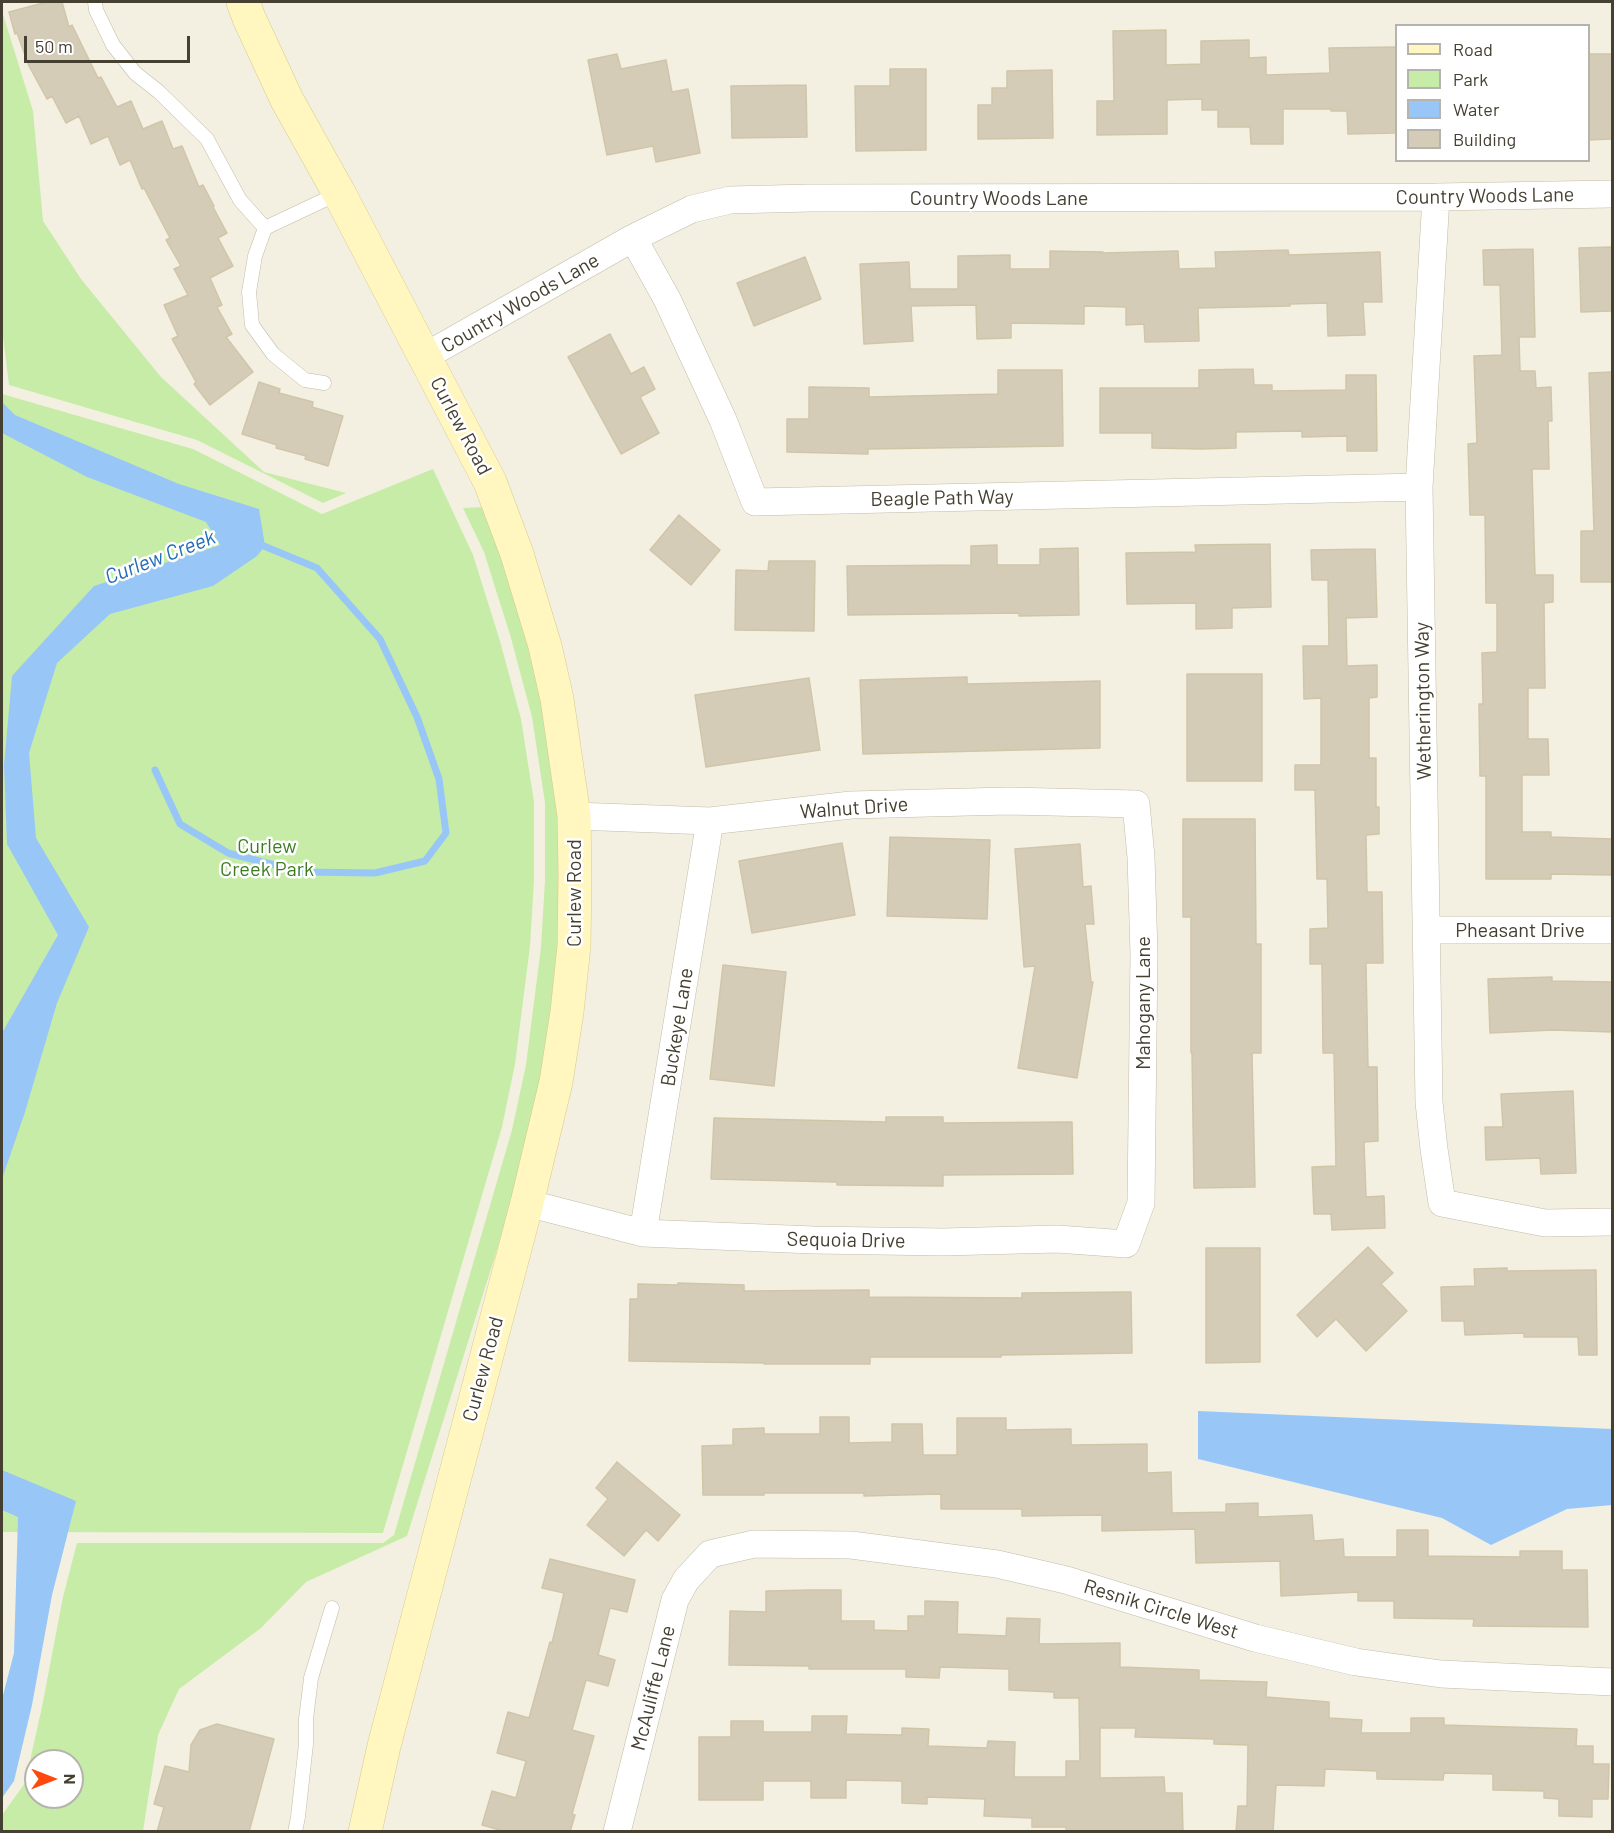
<!DOCTYPE html>
<html>
<head>
<meta charset="utf-8">
<style>
	body { margin:0 }
	#map { position:relative; width:1614px; height:1833px; overflow:hidden; background:#f3f0e2; font-family:Barlow,sans-serif }
	canvas { display:block }
	.frame { position:absolute; inset:0; border:3px solid #454032; pointer-events:none }
	.legend { position:absolute; left:1395px; top:24px; width:195px; height:138px; box-sizing:border-box; background:#fff; border:2px solid #b5b3ad; margin:0; padding:8px 10px; list-style:none; font-size:18px; color:#454032 }
	.legend li { display:flex; align-items:center; gap:12px; height:30px }
	.legend b { width:30px; border:2px solid #b5b3ad }
	.north { position:absolute; left:24px; top:1749px; width:60px; height:60px; box-sizing:border-box; background:#fff; border:2px solid #b5b3ad; border-radius:50%; rotate:90deg; font-size:16px; font-weight:700; line-height:24px; text-align:center; color:#454032 }
	.north::after { content:''; display:block; margin:auto; width:21px; height:27px; background:#ff480d; clip-path:polygon(50% 0,100% 100%,50% 72%,0 100%) }
	.scale { position:absolute; left:24px; top:36px; width:166px; height:27px; box-sizing:border-box; border:3px solid #454032; border-top:0; padding-left:8px; font-size:18px; line-height:21px; white-space:nowrap; color:#454032; -webkit-text-stroke:4px #fff; paint-order:stroke }
</style>
</head>
<body>
<div id="map">
<canvas width="1614" height="1833"></canvas>
<div class="frame"></div>
<ul class="legend">
<li><b style="height:8px;background:#fff6c0"></b>Road</li>
<li><b style="height:16px;background:#c6eca7"></b>Park</li>
<li><b style="height:16px;background:#98c7f7"></b>Water</li>
<li><b style="height:16px;background:#d5ccb7"></b>Building</li>
</ul>
<div class="north">N</div>
<div class="scale">50 m</div>
</div>
<script>
const ctx = document.querySelector('canvas').getContext('2d');
ctx.lineJoin = 'round';
function paint(path, color) { ctx.fillStyle = color; ctx.fill(path, 'evenodd'); }
const shape = rows => new Path2D(rows.map(r => 'M' + r).join(''));
function stroke(path, color, width, dash) { ctx.strokeStyle = color; ctx.lineWidth = width; ctx.lineCap = dash ? 'butt' : 'round'; ctx.setLineDash(dash || []); ctx.stroke(path); }
function label(font, color, halo, rows, align = 'center') {
  ctx.font = font + ' Barlow,sans-serif'; ctx.lineWidth = 5; ctx.setLineDash([]); ctx.textBaseline = 'middle'; ctx.strokeStyle = halo; ctx.fillStyle = color; for (const [text, x, y, turn = 0] of rows) {
    ctx.save(); ctx.translate(x, y); ctx.rotate((+turn || 0) * Math.PI / 180); ctx.textAlign = isNaN(turn) ? turn : align; if (halo) ctx.strokeText(text, 0, 0); ctx.fillText(text, 0, 0); ctx.restore();
  }
}
paint(shape([
	[2,11,33,111,43,221,81,279,161,377,264,472,346,493,323,503,197,440,9,385,2,328],
	[2,394,193,449,322,514,433,469,473,555,500,641,521,719,534,802,534,880,530,946,515,1064,502,1127,383,1533,2,1532],
	[486,507,505,557,552,732,562,876,555,1010,522,1170,407,1536,306,1582,261,1628,179,1689,158,1735,143,1831,2,1832,2,1815,25,1783,42,1707,63,1597,77,1543,383,1543,394,1535,512,1130,526,1065,541,947,545,880,545,803,532,717,511,638,484,552,463,508],
	[36,1761,72,1761,72,1797,36,1797]
]), '#c6eca7');
paint(shape([
	[2,402,15,415,179,484,259,509,265,546,257,556,213,586,110,614,57,663,29,753,36,838,89,927,57,1003,25,1112,2,1179,2,1033,58,935,7,844,4,765,12,676,94,586,220,545,206,522,87,477,2,433],
	[1198,1411,1612,1429,1612,1505,1567,1509,1491,1545,1442,1518,1198,1459],
	[2,1470,76,1501,52,1595,32,1705,14,1781,2,1798,2,1699,14,1653,18,1517,2,1510]
]), '#98c7f7');
stroke(shape([
	[155,770,180,824,228,853,302,872,375,873,425,861,446,833,439,779,417,717,380,639,317,568,259,544]
]), '#98c7f7', 7);
const building = shape([
	[47,2,62,2,69,27,72,25,98,78,101,77,117,107,131,101,143,129,162,121,173,149,182,146,199,187,203,185,214,206,213,207,227,233,218,238,233,266,210,278,222,305,217,307,232,334,226,337,253,372,210,405,194,384,196,382,172,339,178,336,164,305,188,295,174,269,181,266,166,240,170,238,144,188,142,189,130,160,120,165,108,136,91,144,79,116,66,123,52,96,47,99,29,66,17,33,15,34,9,12,47,2],
	[1166,30,1166,65,1201,64,1201,41,1249,40,1249,58,1266,57,1266,75,1330,73,1329,48,1396,47,1396,133,1348,134,1347,111,1331,111,1331,109,1283,109,1283,144,1251,144,1250,127,1218,127,1218,110,1202,110,1202,99,1167,100,1167,134,1097,135,1097,101,1114,101,1113,31,1166,30],
	[617,54,621,69,666,60,672,92,688,89,700,153,656,162,653,146,607,155,588,60,617,54],
	[1588,54,1612,54,1612,139,1588,140,1588,54],
	[890,69,926,69,926,150,856,151,855,86,890,86,890,69],
	[1052,70,1053,138,978,139,978,105,992,105,992,88,1007,88,1007,71,1052,70],
	[806,85,807,137,732,138,731,86,806,85],
	[1612,247,1612,311,1581,312,1579,248,1612,247],
	[1533,249,1535,337,1519,337,1520,371,1535,371,1536,388,1551,387,1552,421,1548,421,1549,469,1532,469,1535,575,1553,575,1553,602,1544,603,1545,688,1528,688,1528,739,1548,739,1549,775,1522,775,1522,832,1551,832,1551,837,1612,839,1612,875,1551,874,1551,879,1486,879,1486,776,1480,776,1479,704,1483,704,1482,653,1497,652,1497,603,1486,603,1485,515,1470,515,1468,444,1477,443,1474,356,1502,355,1500,285,1484,285,1483,250,1533,249],
	[1288,250,1289,255,1380,252,1382,302,1363,302,1365,335,1328,336,1327,303,1290,304,1290,306,1198,308,1199,341,1145,342,1144,324,1126,325,1126,307,1084,306,1084,324,1011,323,1011,338,977,339,976,305,911,306,913,341,864,344,860,264,909,262,910,289,958,289,958,256,1010,255,1010,269,1050,269,1050,251,1103,252,1103,253,1178,251,1179,269,1216,268,1215,252,1288,250],
	[805,257,821,299,754,326,737,283,805,257],
	[610,334,631,374,644,367,655,389,640,397,659,433,621,454,568,357,610,334],
	[1253,369,1254,385,1272,385,1272,391,1346,390,1346,375,1376,375,1377,451,1347,451,1347,436,1302,437,1302,431,1236,432,1236,448,1201,449,1152,448,1152,433,1100,433,1100,388,1199,388,1199,370,1253,369],
	[998,370,1062,370,1063,446,868,449,868,454,787,452,787,419,809,419,809,387,869,388,869,397,998,394,998,370],
	[1612,372,1612,582,1581,582,1581,531,1594,531,1589,373,1612,372],
	[259,382,280,389,279,393,313,402,312,407,343,416,328,466,305,459,306,456,276,448,277,445,242,434,259,382],
	[679,515,720,550,691,585,650,550,679,515],
	[1270,544,1271,607,1232,608,1232,628,1196,629,1196,603,1127,604,1126,553,1196,552,1195,545,1270,544],
	[997,545,997,565,1040,565,1040,549,1078,548,1079,615,1019,616,1019,613,848,615,847,566,971,565,971,546,997,545],
	[1375,549,1377,617,1346,618,1347,666,1377,665,1377,697,1369,698,1369,758,1376,758,1376,807,1379,807,1379,834,1366,835,1367,892,1382,892,1383,963,1366,963,1368,1067,1377,1067,1378,1141,1364,1142,1366,1197,1384,1196,1385,1228,1332,1230,1331,1214,1314,1214,1312,1167,1336,1166,1334,1053,1323,1053,1322,964,1310,964,1310,929,1328,928,1327,879,1317,879,1315,790,1295,790,1295,765,1321,765,1321,698,1304,699,1303,646,1329,646,1328,580,1312,580,1311,550,1375,549],
	[769,561,815,561,814,631,735,630,736,570,768,571,769,561],
	[1187,674,1262,674,1262,781,1187,781,1187,674],
	[967,677,967,684,1100,681,1100,748,863,754,860,680,967,677],
	[809,678,820,750,706,767,695,695,809,678],
	[1183,819,1255,819,1256,944,1261,944,1261,1053,1252,1053,1255,1187,1194,1188,1192,1053,1191,1053,1191,917,1183,917,1183,819],
	[890,837,990,840,987,919,887,916,890,837],
	[842,843,855,915,752,933,739,861,842,843],
	[1080,844,1083,887,1091,886,1094,924,1085,924,1091,982,1093,982,1077,1078,1018,1068,1035,966,1024,967,1015,849,1080,844],
	[723,965,786,972,774,1086,710,1079,723,965],
	[1552,977,1552,981,1612,982,1612,1032,1553,1030,1490,1033,1488,979,1552,977],
	[1573,1091,1576,1173,1541,1174,1540,1158,1486,1160,1485,1127,1503,1127,1501,1094,1573,1091],
	[886,1117,943,1117,943,1123,1072,1122,1073,1174,943,1175,943,1186,837,1185,837,1182,711,1179,714,1118,886,1122,886,1117],
	[1368,1247,1393,1273,1381,1284,1407,1311,1366,1351,1336,1319,1317,1337,1297,1315,1368,1247],
	[1206,1248,1260,1248,1260,1362,1206,1363,1206,1248],
	[1507,1268,1507,1271,1596,1270,1597,1355,1579,1355,1578,1337,1524,1337,1524,1333,1465,1335,1464,1321,1442,1321,1441,1287,1475,1286,1474,1269,1507,1268],
	[678,1283,744,1285,744,1291,869,1290,869,1297,1022,1298,1022,1293,1131,1292,1132,1353,1001,1355,1001,1357,870,1357,870,1364,764,1364,764,1363,629,1361,630,1299,638,1299,638,1284,678,1285,678,1283],
	[820,1417,849,1417,849,1443,892,1442,892,1424,922,1424,923,1455,957,1455,957,1418,1006,1418,1006,1430,1071,1429,1071,1445,1147,1444,1147,1473,1171,1472,1172,1513,1226,1512,1226,1504,1258,1503,1258,1517,1312,1515,1314,1541,1343,1539,1344,1557,1397,1557,1397,1530,1428,1530,1428,1556,1520,1557,1520,1551,1562,1551,1562,1570,1587,1570,1588,1627,1473,1626,1474,1619,1394,1618,1394,1601,1358,1601,1358,1592,1281,1596,1280,1561,1196,1563,1195,1529,1102,1531,1102,1515,1022,1516,1022,1509,941,1509,941,1494,864,1496,864,1493,764,1493,764,1495,703,1495,702,1446,733,1445,733,1429,764,1428,764,1434,820,1434,820,1417],
	[617,1462,680,1515,658,1541,646,1530,624,1556,587,1525,608,1499,596,1488,617,1462],
	[550,1559,635,1580,627,1612,610,1608,598,1655,615,1660,608,1686,586,1680,572,1730,594,1736,572,1814,575,1815,570,1832,507,1832,482,1825,492,1791,516,1798,526,1761,497,1753,508,1712,529,1718,550,1642,552,1643,564,1593,542,1588,550,1559],
	[809,1590,841,1590,841,1621,874,1621,874,1630,908,1631,908,1616,925,1616,925,1601,958,1602,957,1634,1006,1636,1007,1618,1040,1619,1039,1644,1120,1643,1120,1667,1199,1670,1199,1680,1267,1682,1266,1697,1329,1702,1329,1718,1362,1720,1361,1733,1411,1733,1411,1718,1444,1718,1444,1725,1577,1729,1576,1746,1593,1746,1593,1764,1609,1764,1608,1799,1592,1799,1592,1817,1559,1816,1559,1799,1544,1798,1544,1791,1493,1790,1493,1774,1444,1773,1443,1780,1377,1779,1377,1771,1325,1769,1324,1786,1276,1785,1273,1832,1236,1832,1238,1806,1247,1806,1248,1745,1214,1744,1214,1739,1135,1737,1136,1728,1100,1728,1100,1778,1164,1777,1165,1793,1182,1793,1183,1832,1066,1832,1066,1827,1032,1827,1032,1818,984,1816,985,1799,927,1797,927,1804,902,1803,902,1781,846,1780,846,1798,811,1798,811,1781,763,1781,763,1800,699,1800,699,1737,731,1737,731,1721,763,1721,763,1732,812,1732,812,1716,847,1716,846,1734,902,1735,902,1728,929,1729,928,1746,987,1748,988,1741,1015,1742,1014,1777,1066,1777,1066,1761,1080,1761,1079,1698,1054,1698,1054,1692,1009,1690,1009,1669,940,1667,939,1678,906,1677,906,1669,809,1669,809,1666,729,1665,730,1611,766,1612,766,1591,809,1590],
	[217,1724,274,1739,249,1832,157,1832,164,1807,154,1804,165,1766,189,1772,191,1745,200,1730,217,1724]
]);
paint(building, '#d5ccb7');
stroke(building, '#d1c5a9', 1.5);
const service = shape([
	[95,2,96,10,113,45,135,73,159,92,207,139,240,200,265,228],
	[324,383,305,380,273,354,252,325,249,292,255,256,265,228,339,193],
	[295,1832,298,1817,306,1744,306,1719,311,1678,332,1608]
]);
const minor = shape([
	[1436,197,1419,487,1429,1102,1434,1149,1442,1203,1545,1223,1612,1222],
	[633,238,667,299,723,420,755,502,1419,487],
	[424,357,633,238,692,209,730,200,810,198,1436,197,1612,194],
	[1427,930,1612,930],
	[527,1203,643,1233,813,1240,943,1242,1057,1239,1126,1244,1141,1203,1144,953,1141,857,1136,804,1008,801,851,805,710,821,574,816],
	[643,1233,710,821],
	[617,1832,675,1600,686,1580,710,1554,754,1544,851,1545,997,1564,1066,1580,1255,1638,1356,1662,1441,1674,1612,1682]
]);
const secondary = shape([
	[243,2,249,18,287,100,339,193,490,482,517,554,545,646,557,699,574,816,575,875,574,946,567,1012,556,1082,527,1203,384,1746,365,1832]
]);
stroke(service, '#c2bba7', 15);
stroke(minor, '#c2bba7', 28);
stroke(secondary, '#d7cb8d', 34);
stroke(service, '#fff', 14);
stroke(minor, '#fff', 27);
stroke(secondary, '#fff6c0', 33);
label('20px', '#454032', '#fff', [
	["Country Woods Lane",1485,196,-1],
	["Country Woods Lane",999,198],
	["Country Woods Lane",520,303,-30],
	["Curlew Road",461,426,62],
	["Beagle Path Way",942,498,-1],
	["Wetherington Way",1423,701,-91],
	["Walnut Drive",854,808,-4],
	["Curlew Road",574,893,-90],
	["Pheasant Drive",1520,930],
	["Mahogany Lane",1143,1003,-90],
	["Buckeye Lane",677,1027,-81],
	["Sequoia Drive",846,1240,1],
	["Curlew Road",483,1369,-75],
	["Resnik Circle West",1161,1609,17],
	["McAuliffe Lane",653,1688,-76]
]);
label('20px', '#3b7c21', '#fff', [
	["Curlew",267,846],
	["Creek Park",267,869]
]);
label('italic 21px', '#226cba', '#fff', [
	["Curlew Creek",160,557,-21]
]);
</script>
</body>
</html>
